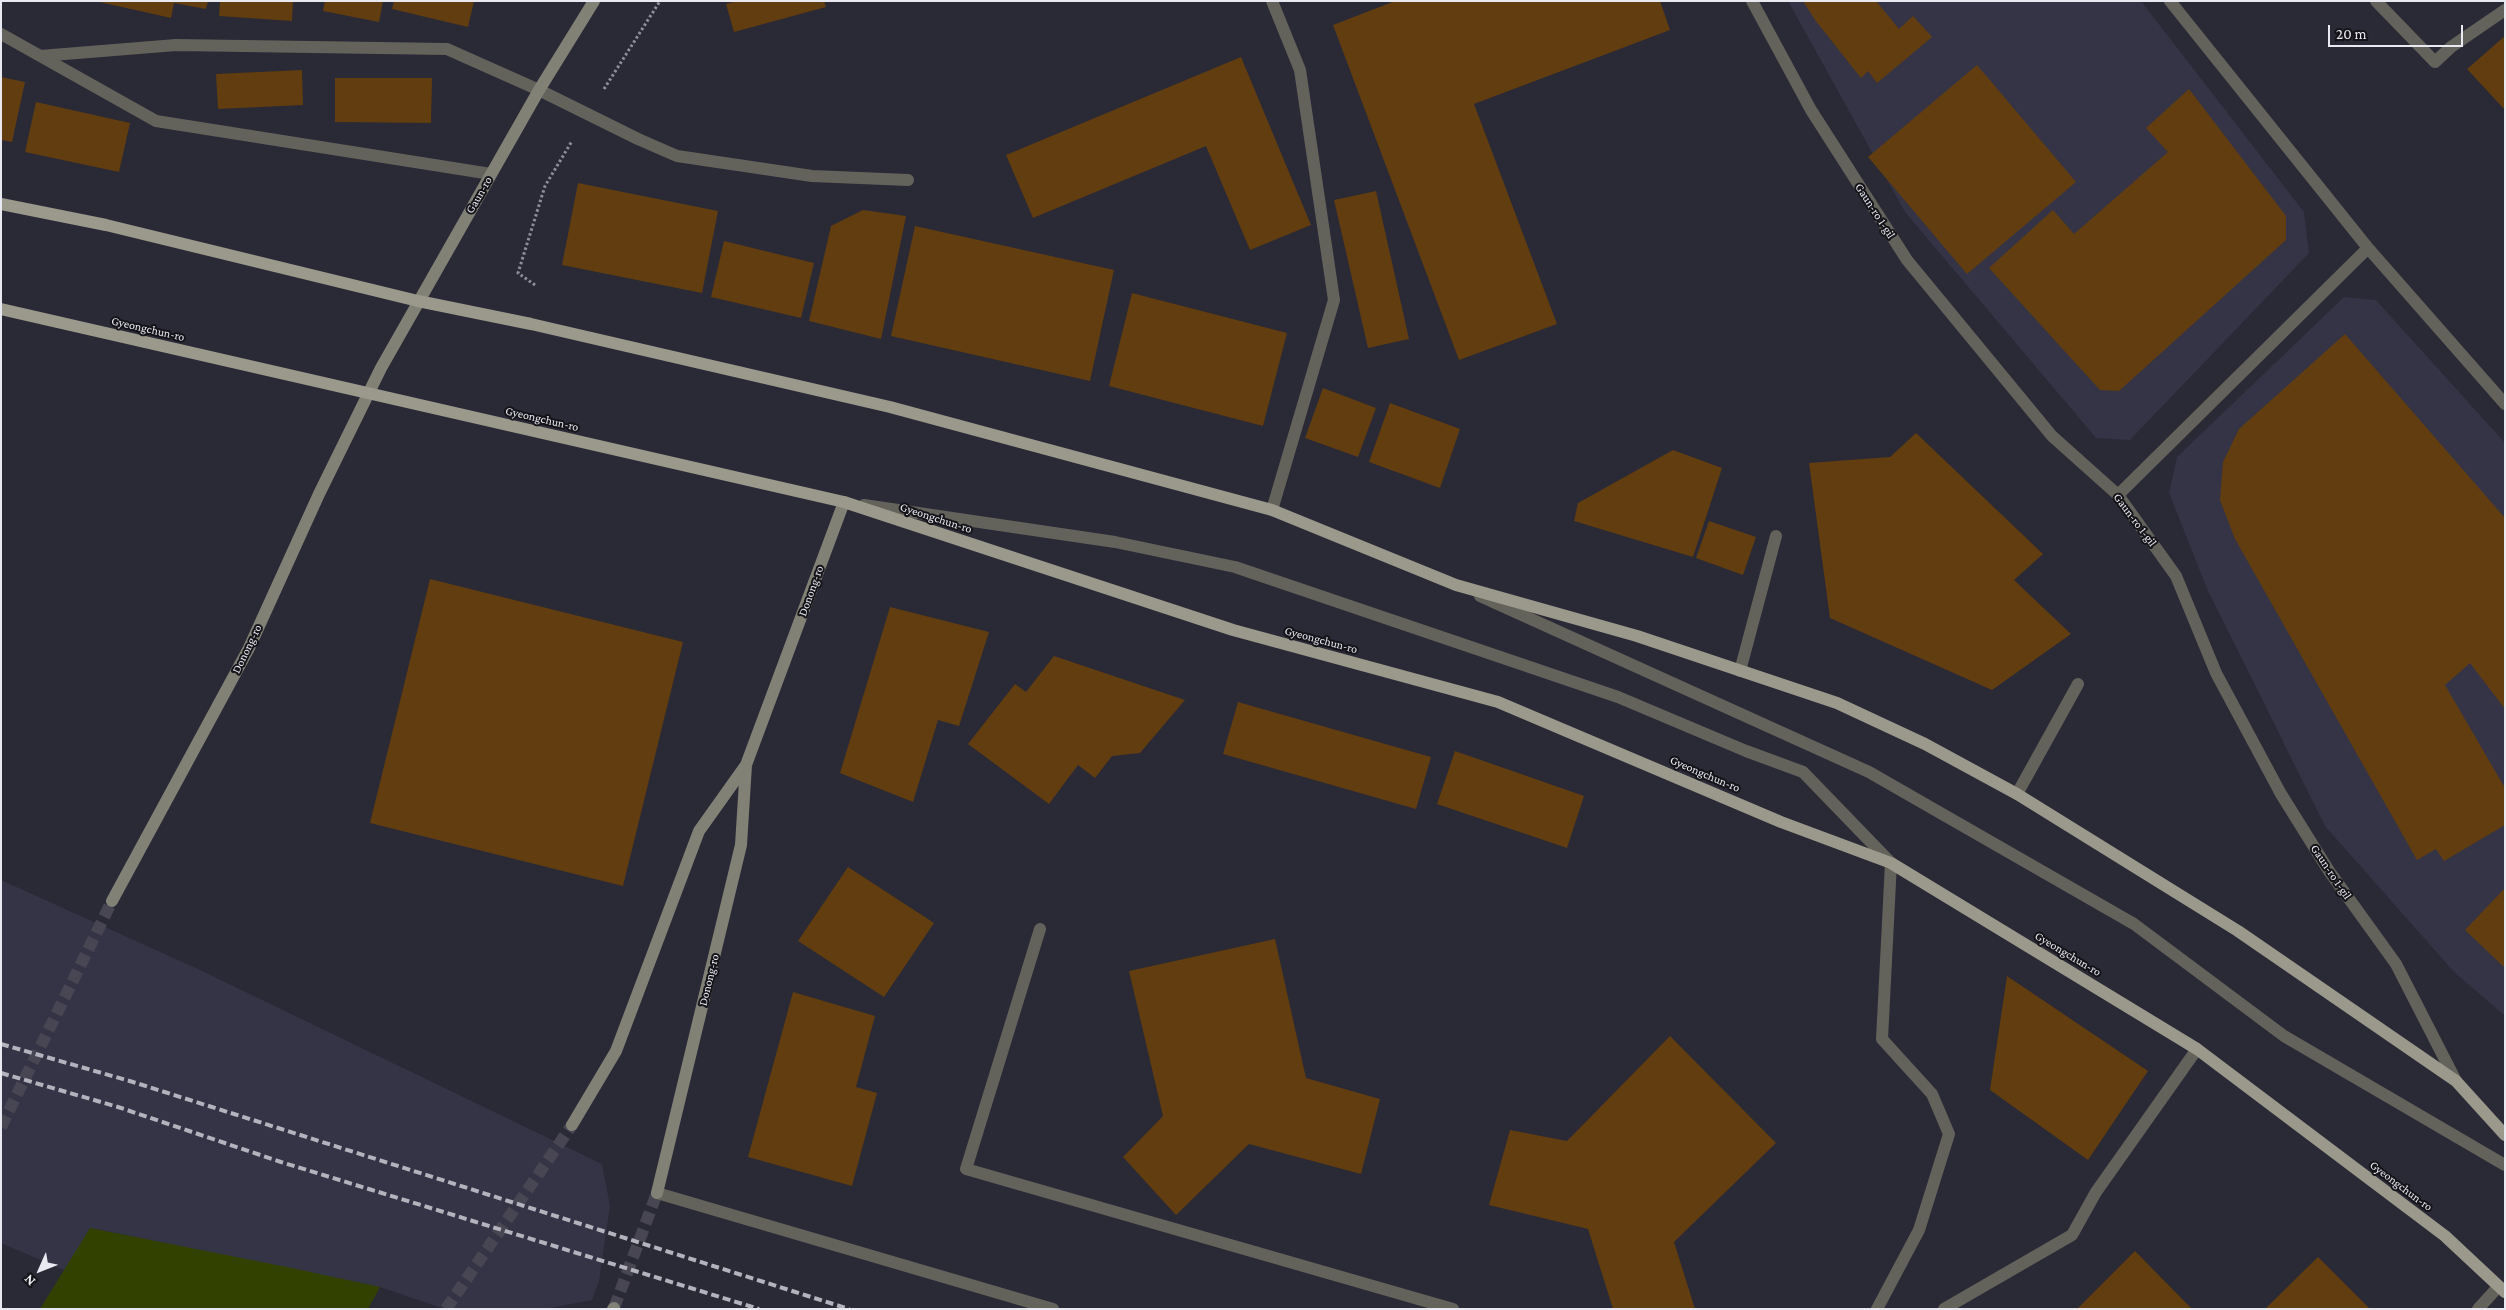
<!DOCTYPE html>
<html>
<head>
<meta charset="utf-8">
<style>
	body { margin:0 }
	#map { position:relative; width:2506px; height:1310px; overflow:hidden; background:#2a2936; font-family:"Crimson Pro",serif }
	canvas { display:block }
	.frame { position:absolute; inset:0; border:2px solid #e9e9f2; pointer-events:none }
	.north { position:absolute; left:15px; top:1245px; width:50px; height:50px; -webkit-text-stroke:4px #131318; paint-order:stroke; rotate:226deg; font-size:14px; font-weight:700; line-height:20px; text-align:center; color:#e9e9f2 }
	.north::after { content:''; display:block; margin:auto; width:18px; height:22px; background:#e9e9f2; clip-path:polygon(50% 0,100% 100%,50% 72%,0 100%) }
	.scale { position:absolute; left:2328px; top:25px; width:135px; height:22px; box-sizing:border-box; border:2px solid #e9e9f2; border-top:0; padding-left:6px; font-size:15px; line-height:18px; white-space:nowrap; color:#e9e9f2; -webkit-text-stroke:4px #131318; paint-order:stroke }
</style>
</head>
<body>
<div id="map">
<canvas width="2506" height="1310"></canvas>
<div class="frame"></div>
<div class="north">N</div>
<div class="scale">20 m</div>
</div>
<script>
const ctx = document.querySelector('canvas').getContext('2d');
ctx.lineJoin = 'round';
function paint(path, color) { ctx.fillStyle = color; ctx.fill(path, 'evenodd'); }
const shape = rows => new Path2D(rows.map(r => 'M' + r).join(''));
function stroke(path, color, width, dash) { ctx.strokeStyle = color; ctx.lineWidth = width; ctx.lineCap = dash ? 'butt' : 'round'; ctx.setLineDash(dash || []); ctx.stroke(path); }
function label(font, color, halo, rows, align = 'center') {
  ctx.font = font + ' "Crimson Pro",serif'; ctx.lineWidth = 4; ctx.setLineDash([]); ctx.textBaseline = 'middle'; ctx.strokeStyle = halo; ctx.fillStyle = color; for (const [text, x, y, turn = 0] of rows) {
    ctx.save(); ctx.translate(x, y); ctx.rotate((+turn || 0) * Math.PI / 180); ctx.textAlign = isNaN(turn) ? turn : align; if (halo) ctx.strokeText(text, 0, 0); ctx.fillText(text, 0, 0); ctx.restore();
  }
}
paint(shape([
	[1788,1,2141,1,2304,212,2309,253,2130,440,2096,438,1905,212],
	[2344,297,2376,300,2505,443,2505,1016,2454,972,2325,826,2208,591,2169,493,2177,457],
	[1,880,200,970,602,1164,610,1206,599,1281,592,1300,545,1309,445,1309,380,1287,91,1228,64,1270,1,1243]
]), '#353446');
paint(shape([
	[90,1228,292,1268,380,1287,368,1309,40,1309]
]), '#324100');
paint(shape([
	[95,1,208,1,206,9,174,3,171,18],
	[220,1,293,1,292,21,219,16],
	[325,1,383,1,379,22,323,11],
	[394,1,474,1,468,27,392,9],
	[737,1,824,1,826,7,734,32,726,4],
	[1395,1,1660,1,1670,30,1474,104,1557,324,1459,360,1333,25],
	[1803,1,1876,1,1899,29,1913,16,1932,37,1877,83,1868,71,1861,78,1815,20],
	[2505,36,2505,110,2467,69],
	[1241,57,1311,225,1250,250,1206,146,1033,218,1006,155],
	[1977,65,2076,182,1967,274,1868,157],
	[302,70,303,105,218,109,216,74],
	[1,77,25,82,12,142,1,140],
	[335,78,432,78,431,123,335,122],
	[2189,89,2286,216,2286,240,2119,391,2100,390,1989,268,2053,210,2074,234,2168,152,2146,128],
	[36,102,130,123,119,172,25,152],
	[578,183,718,211,702,293,562,265],
	[1376,191,1409,339,1368,348,1334,200],
	[863,210,906,216,881,339,809,321,831,226],
	[915,226,1114,270,1090,381,891,336],
	[724,241,814,263,801,318,711,297],
	[1132,293,1287,333,1263,426,1109,386],
	[2345,334,2505,518,2505,709,2470,663,2445,685,2505,788,2505,825,2444,861,2436,849,2417,860,2235,539,2220,500,2223,462,2239,429],
	[1323,388,1376,408,1358,457,1305,438],
	[1390,403,1460,429,1440,488,1369,462],
	[1916,433,2043,554,2014,580,2071,634,1992,690,1830,618,1809,463,1890,457],
	[1673,450,1722,468,1693,557,1574,521,1578,503],
	[1709,521,1756,537,1743,575,1696,558],
	[430,579,683,642,623,886,370,823],
	[890,607,989,632,959,726,938,720,913,802,840,773],
	[1054,656,1185,700,1140,753,1112,756,1095,778,1078,765,1049,804,968,744,1015,684,1026,692],
	[1238,702,1431,757,1416,809,1223,754],
	[1455,751,1584,796,1567,848,1437,804],
	[848,867,934,923,884,997,798,941],
	[2505,888,2505,968,2465,930],
	[1275,939,1306,1078,1380,1099,1361,1174,1249,1144,1176,1215,1123,1157,1163,1116,1129,971],
	[2007,976,2148,1071,2088,1160,1990,1090],
	[793,992,875,1016,856,1087,877,1093,852,1186,748,1157],
	[1670,1036,1776,1143,1674,1242,1695,1309,1613,1309,1588,1229,1489,1205,1510,1130,1567,1141],
	[2135,1251,2192,1309,2077,1309],
	[2318,1257,2370,1309,2265,1309]
]), '#613d0f');
stroke(shape([
	[1,1127,112,901],
	[614,1308,657,1193],
	[446,1309,572,1125]
]), '#474652', 12, [12, 6]);
stroke(shape([
	[604,89,660,1],
	[535,285,518,273,545,186,572,141]
]), '#8f8f9a', 3, [2.5, 2.5]);
stroke(shape([
	[2376,1,2435,62,2451,47,2505,10],
	[539,90,638,139,677,156,812,176,908,180],
	[864,505,1115,542,1235,567,1618,697,1746,751,1803,772,1891,863,1882,1039,1932,1094,1949,1134,1919,1230,1877,1309],
	[1480,596,1869,772,2134,924,2284,1036,2505,1165],
	[1740,671,1776,536],
	[2017,794,2078,684],
	[1040,929,966,1169,1453,1309],
	[657,1193,1053,1309],
	[1944,1309,2072,1235,2096,1192,2197,1049],
	[2478,1309,2498,1287]
]), '#63625b', 12);
stroke(shape([
	[1272,1,1300,70,1334,300,1272,510],
	[1752,1,1811,110,1907,260,2052,436,2118,495,2176,576,2216,673,2281,794,2329,871,2396,964,2456,1081],
	[2170,1,2368,248],
	[1,34,156,121,491,174],
	[40,56,176,45,447,49,539,90],
	[2118,495,2368,248,2505,404]
]), '#63625b', 12);
stroke(shape([
	[112,901,249,648,319,494,381,368,539,90,594,1],
	[572,1125,616,1051,699,831,746,765,844,502],
	[657,1193,741,845,746,765],
	[613,1309,614,1308]
]), '#828176', 12);
stroke(shape([
	[1,204,106,225,418,301,531,324,890,407,1272,510,1456,585,1637,636,1837,703,1925,744,2017,794,2238,931,2456,1081,2505,1135],
	[1,309,844,502,1233,630,1498,702,1781,822,1891,863,2197,1049,2445,1236,2505,1292]
]), '#9a998b', 12);
stroke(shape([
	[1,1044,133,1082,849,1309],
	[1,1073,118,1107,281,1162,759,1309]
]), '#b3b3bd', 4, [8, 4]);
label('12px', '#e9e9f2', '#131318', [
	["Gaun-ro",479,195,-60],
	["Gaun-ro 1-gil",1875,211,57],
	["Gyeongchun-ro",148,329,13],
	["Gyeongchun-ro",542,419,13],
	["Gyeongchun-ro",936,518,18],
	["Gaun-ro 1-gil",2135,520,53],
	["Donong-ro",811,591,-70],
	["Gyeongchun-ro",1321,640,15],
	["Donong-ro",247,649,-64],
	["Gyeongchun-ro",1705,774,23],
	["Gaun-ro 1-gil",2331,872,56],
	["Gyeongchun-ro",2068,954,31],
	["Donong-ro",709,980,-76],
	["Gyeongchun-ro",2401,1186,37]
]);
</script>
</body>
</html>
